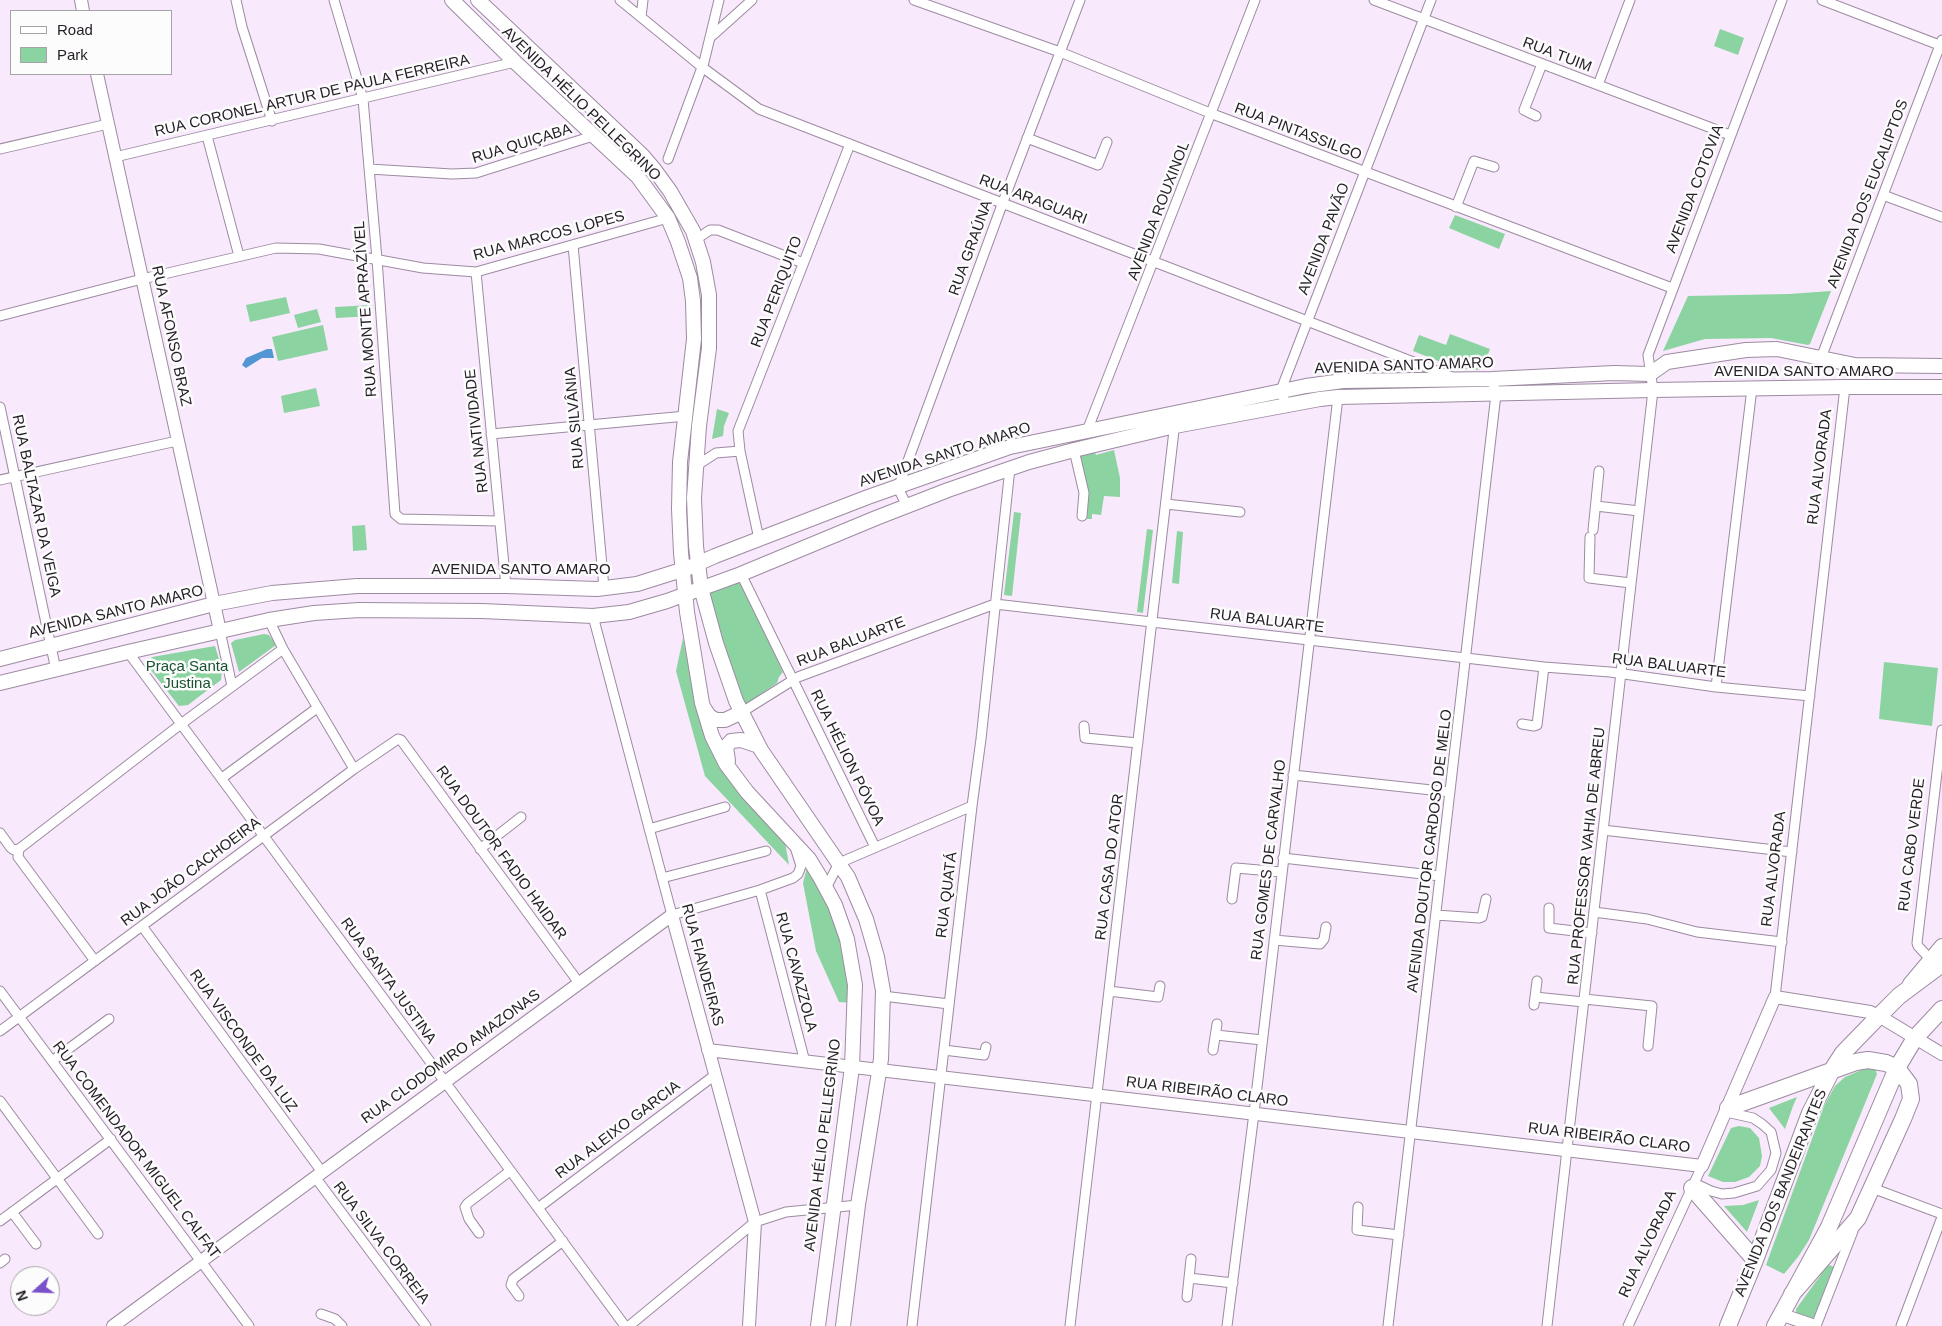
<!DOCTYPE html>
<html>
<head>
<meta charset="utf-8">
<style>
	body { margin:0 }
	#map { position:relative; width:1942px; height:1326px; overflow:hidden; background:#f9e9fc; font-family:Helvetica,sans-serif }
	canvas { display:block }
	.legend { position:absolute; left:10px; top:10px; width:162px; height:65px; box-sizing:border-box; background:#fcfcfc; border:1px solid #a6a3a6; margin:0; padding:6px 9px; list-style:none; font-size:15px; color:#241d26 }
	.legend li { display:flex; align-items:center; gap:10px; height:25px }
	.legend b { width:25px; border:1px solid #a6a3a6 }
	.north { position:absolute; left:10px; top:1266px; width:50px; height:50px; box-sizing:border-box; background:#fcfcfc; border:1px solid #a6a3a6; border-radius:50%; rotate:250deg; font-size:14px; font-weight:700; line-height:20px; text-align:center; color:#241d26 }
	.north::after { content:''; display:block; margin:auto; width:18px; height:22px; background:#7b51ca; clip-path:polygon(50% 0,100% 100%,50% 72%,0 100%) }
</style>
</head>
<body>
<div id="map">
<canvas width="1942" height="1326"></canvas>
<ul class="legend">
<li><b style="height:6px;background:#fff"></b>Road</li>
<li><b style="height:14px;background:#8bd3a0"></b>Park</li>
</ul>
<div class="north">N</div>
</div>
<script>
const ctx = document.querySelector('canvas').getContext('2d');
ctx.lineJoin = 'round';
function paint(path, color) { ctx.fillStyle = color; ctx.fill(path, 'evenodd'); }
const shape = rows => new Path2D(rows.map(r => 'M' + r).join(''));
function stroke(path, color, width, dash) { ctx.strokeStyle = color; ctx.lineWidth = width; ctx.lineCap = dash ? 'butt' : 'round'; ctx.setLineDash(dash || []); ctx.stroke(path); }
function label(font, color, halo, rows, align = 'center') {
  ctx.font = font + ' Helvetica,sans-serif'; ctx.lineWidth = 5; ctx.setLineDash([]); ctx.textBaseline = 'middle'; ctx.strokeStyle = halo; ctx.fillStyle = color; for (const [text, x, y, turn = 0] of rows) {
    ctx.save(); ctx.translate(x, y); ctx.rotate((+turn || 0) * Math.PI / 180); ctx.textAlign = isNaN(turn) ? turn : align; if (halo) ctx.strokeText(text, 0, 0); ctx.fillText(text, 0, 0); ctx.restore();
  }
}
paint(shape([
	[1720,29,1744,38,1738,55,1714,46],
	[1455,215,1505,234,1499,249,1449,228],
	[1831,291,1810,344,1808,345,1771,338,1705,339,1663,351,1688,296,1789,294],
	[286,297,290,313,250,322,246,305],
	[372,305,373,316,336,318,335,307],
	[317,309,321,322,298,328,294,315],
	[323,325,328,350,278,361,272,337],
	[1450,334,1490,349,1482,370,1473,370,1451,366,1413,351,1419,335,1446,345],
	[316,388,320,406,284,413,281,396],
	[717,409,729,413,724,426,723,436,712,439],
	[1094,450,1096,455,1114,450,1120,478,1120,497,1104,496,1101,515,1092,514,1092,519,1087,519,1088,491,1078,454],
	[1014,512,1021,513,1012,596,1004,595],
	[365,525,367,550,353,551,352,526],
	[1147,529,1153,530,1143,613,1137,612],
	[1177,531,1183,532,1179,584,1172,583],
	[737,580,747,585,762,627,783,672,779,677,777,683,745,705,738,691,716,628,709,592,712,590,715,592],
	[264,634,269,635,276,645,239,672,231,643,235,640],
	[683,638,698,713,785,842,789,865,705,776,676,671],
	[215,646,222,669,221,680,188,705,179,706,150,669,149,662,152,657],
	[1884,662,1938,668,1932,726,1879,719],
	[807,867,816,880,844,943,852,1003,839,1002,816,951,803,883],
	[1866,1068,1875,1068,1877,1074,1809,1240,1798,1257,1784,1274,1766,1265,1824,1106,1835,1086,1845,1077],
	[1797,1097,1793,1106,1785,1129,1769,1108],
	[1739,1126,1750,1128,1759,1138,1762,1156,1760,1166,1749,1177,1735,1182,1723,1182,1708,1176,1731,1128],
	[1759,1200,1747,1232,1724,1206,1743,1205],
	[1828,1265,1836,1267,1815,1318,1811,1320,1796,1313,1796,1309]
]), '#8bd3a0');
paint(shape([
	[267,349,272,349,274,358,262,358,246,368,242,365,246,358]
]), '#5297d4');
const street = shape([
	[236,0,242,27,272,121],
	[334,0,363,99,377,259,395,514,401,519,500,521],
	[620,0,702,67,759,109,1452,377],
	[914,0,1060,52,1210,113,1672,288],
	[1374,0,1730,135],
	[1822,0,1942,46],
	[641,17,643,0],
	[712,36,752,0],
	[1598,85,1630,0],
	[1536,116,1524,110,1542,64],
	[207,136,239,256],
	[1027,138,1098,165,1107,142],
	[0,149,108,124],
	[115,157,515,62],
	[668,159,704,62,719,0],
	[369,169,452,174,476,173,593,136],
	[1883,195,1942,217],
	[1456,207,1474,161,1494,167],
	[695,240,710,230,718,230,803,263],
	[573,245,604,588],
	[476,272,506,586],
	[0,316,142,279,276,248,319,249,423,268,476,272,668,218],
	[1821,358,1942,40],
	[1286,405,1281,390,1431,0],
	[0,407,56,670],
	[1087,431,1255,0],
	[491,434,686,416],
	[1074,450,1084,493,1082,516],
	[696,466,716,453,740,451],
	[0,480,177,441],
	[1166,504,1240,512],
	[907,506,898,488,1003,202,1080,0],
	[1596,506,1639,511],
	[1593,530,1599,471],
	[1590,537,1589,578,1631,583],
	[759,539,740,451,738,431,850,144],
	[741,574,875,847],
	[593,616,672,915,760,890,793,878,798,874,801,866,795,847],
	[269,620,283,649,354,769],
	[220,631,232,686],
	[128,652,625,1326],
	[1716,687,1752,388],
	[742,712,798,677,995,604,1544,667,1610,672,1716,687,1810,696],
	[1522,724,1534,726,1537,725,1544,667],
	[1084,726,1085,738,1138,743],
	[1293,775,1450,792],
	[222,778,317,708],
	[649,829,725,807],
	[1603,830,1792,852],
	[0,833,11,848,14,850,19,849],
	[19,849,181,724,283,649],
	[19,849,18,857,95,961],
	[480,849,521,817],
	[1283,858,1440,876],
	[662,878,766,851],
	[826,888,839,863,972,806],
	[760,890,805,1062],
	[1232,899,1236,868,1282,872],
	[1549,908,1549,928,1592,933],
	[1594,912,1647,919,1697,932,1782,942],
	[1436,915,1479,918,1482,917,1486,899],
	[142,926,322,1172],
	[1274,940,1320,944,1324,939,1326,927],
	[1930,959,1918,946,1917,943,1942,730],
	[0,991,249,1326],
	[1109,991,1158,997,1160,986],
	[883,996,949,1004],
	[1535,997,1584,1002],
	[1775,997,1845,387],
	[1584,999,1652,1006,1648,1046],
	[1534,1005,1537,981],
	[0,1031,354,769,398,739,401,740,579,983],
	[1216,1035,1262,1040],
	[944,1050,984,1055,986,1047],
	[1213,1050,1217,1024],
	[52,1061,109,1019],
	[0,1101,98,1234],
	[315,1177,426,1326],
	[1694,1183,1711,1191,1722,1194,1734,1193,1757,1186,1771,1170,1776,1153,1771,1132,1762,1124,1753,1118,1726,1112],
	[1872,1188,1942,1214],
	[1358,1207,1357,1230,1399,1235],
	[538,1208,715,1075],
	[12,1212,36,1244],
	[0,1221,111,1139],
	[479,1233,469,1219,465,1207,468,1203,510,1171],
	[0,1263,5,1259],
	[1189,1278,1233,1283],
	[519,1296,511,1285,513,1279,563,1241],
	[1187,1297,1191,1259],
	[321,1314,335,1319,342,1326],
	[629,1326,755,1222,786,1212,858,1205],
	[912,1326,972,806,981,739,1010,468],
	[1070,1326,1175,422],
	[1227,1326,1254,1113,1338,397],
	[1388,1326,1496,394,1492,379],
	[1547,1326,1653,390,1648,355,1782,0],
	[1628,1326,1702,1166],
	[1816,1326,1853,1231],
	[1901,1326,1942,1217]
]);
const secondary = shape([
	[81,0,83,11],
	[97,74,220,631],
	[708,1050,1702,1166,1775,997,1870,1012,1879,1016,1942,1054],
	[1780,1314,1815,1326],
	[113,1326,672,915,755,1222,749,1326]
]);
const primary = shape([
	[452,0,515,62,638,177,668,218,678,242,690,278,693,301,694,339,680,462,679,509,681,553,687,612,702,703,712,736,726,764,747,792,809,859,820,877,835,905,847,939,855,985,852,1067,818,1326],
	[478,0,642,155,654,169,670,191,693,231,703,262,709,295,709,348,699,426,694,498,696,546,701,588,716,643,736,701,761,750,848,877,866,919,877,957,883,991,881,1059,858,1205,843,1326],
	[0,659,214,604,272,593,357,586,506,586,597,589,637,584,688,568,715,556,868,497,1010,447,1306,386,1343,381,1492,379,1614,373,1650,374,1667,362,1746,350,1777,349,1855,365,1942,366],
	[0,683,128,652,269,620,314,613,359,610,482,611,593,616,629,612,667,601,741,574,876,518,948,490,1029,462,1074,450,1175,426,1320,399,1338,397,1653,390,1845,387,1942,387],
	[704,708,709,716,716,720,725,720,742,712],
	[728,761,726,747,731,741,741,740,759,746],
	[1910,984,1942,946]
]);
const highway = shape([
	[1728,1108,1856,1062,1868,1060,1886,1063,1897,1068,1909,1084,1911,1099,1903,1119,1858,1218,1792,1294],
	[1692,1188,1755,1260],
	[1728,1326,1755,1260,1810,1113,1832,1070,1843,1053,1879,1016,1899,996,1942,964],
	[1775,1326,1829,1227,1897,1068,1915,1038,1942,1009]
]);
stroke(street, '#9d8ba1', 11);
stroke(secondary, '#9d8ba1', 14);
stroke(primary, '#9d8ba1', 16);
stroke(highway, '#9d8ba1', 18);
stroke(street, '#fff', 9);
stroke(secondary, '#fff', 12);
stroke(primary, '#fff', 14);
stroke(highway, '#fff', 16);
label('15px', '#241d26', '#fcfcfc', [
	["RUA TUIM",1557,55,21],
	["RUA CORONEL ARTUR DE PAULA FERREIRA",312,96,-13],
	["AVENIDA HÉLIO PELLEGRINO",581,104,44],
	["RUA PINTASSILGO",1298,132,21],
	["RUA QUIÇABA",522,144,-17],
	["AVENIDA COTOVIA",1695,189,-69],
	["AVENIDA DOS EUCALIPTOS",1868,194,-69],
	["RUA ARAGUARI",1033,200,21],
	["AVENIDA ROUXINOL",1159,211,-69],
	["RUA MARCOS LOPES",549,236,-15],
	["AVENIDA PAVÃO",1324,239,-69],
	["RUA GRAÚNA",971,248,-70],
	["RUA PERIQUITO",777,292,-69],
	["RUA MONTE APRAZÍVEL",366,309,-94],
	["RUA AFONSO BRAZ",171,336,78],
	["AVENIDA SANTO AMARO",1404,366,-2],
	["AVENIDA SANTO AMARO",1804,372],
	["RUA SILVÂNIA",575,418,-95],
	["RUA NATIVIDADE",477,431,-96],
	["AVENIDA SANTO AMARO",945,455,-18],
	["RUA ALVORADA",1820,467,-83],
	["RUA BALTAZAR DA VEIGA",36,506,78],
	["AVENIDA SANTO AMARO",521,570],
	["AVENIDA SANTO AMARO",116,612,-14],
	["RUA BALUARTE",1267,621,7],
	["RUA BALUARTE",851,642,-21],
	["RUA BALUARTE",1669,666,7],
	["RUA HÉLION PÓVOA",847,758,64],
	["RUA CABO VERDE",1912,845,-83],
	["AVENIDA DOUTOR CARDOSO DE MELO",1430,851,-83],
	["RUA DOUTOR FADIO HAIDAR",501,853,54],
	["RUA PROFESSOR VAHIA DE ABREU",1587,856,-84],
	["RUA GOMES DE CARVALHO",1269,860,-83],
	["RUA CASA DO ATOR",1110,867,-83],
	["RUA ALVORADA",1774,869,-83],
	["RUA JOÃO CACHOEIRA",191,872,-37],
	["RUA QUATÁ",947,895,-83],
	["RUA FIANDEIRAS",702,965,75],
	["RUA CAVAZZOLA",796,972,75],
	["RUA SANTA JUSTINA",388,981,54],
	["RUA VISCONDE DA LUZ",243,1041,54],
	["RUA CLODOMIRO AMAZONAS",451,1057,-36],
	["RUA RIBEIRÃO CLARO",1207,1092,7],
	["RUA ALEIXO GARCIA",618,1130,-37],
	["RUA RIBEIRÃO CLARO",1609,1138,7],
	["AVENIDA HÉLIO PELLEGRINO",823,1145,-83],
	["RUA COMENDADOR MIGUEL CALFAT",136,1150,53],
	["AVENIDA DOS BANDEIRANTES",1781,1193,-68],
	["RUA SILVA CORREIA",381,1243,53],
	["RUA ALVORADA",1648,1244,-65]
]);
label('15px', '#16532e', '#fcfcfc', [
	["Praça Santa",187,667],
	["Justina",187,684]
]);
</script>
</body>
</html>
